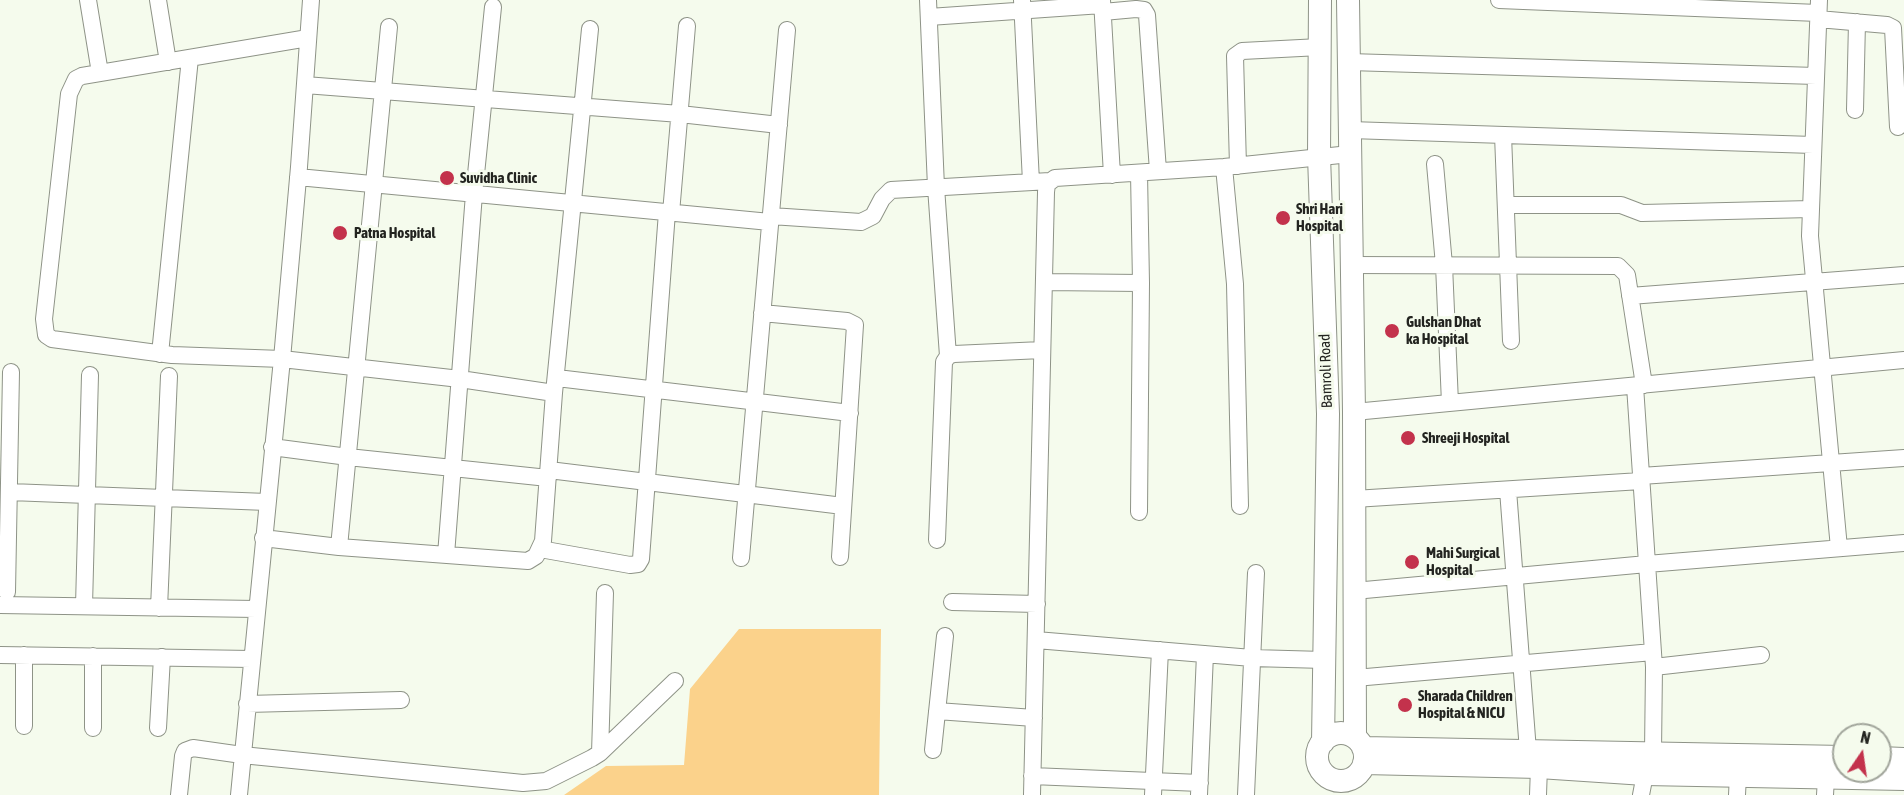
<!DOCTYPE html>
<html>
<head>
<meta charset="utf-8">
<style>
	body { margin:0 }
	#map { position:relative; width:1904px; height:795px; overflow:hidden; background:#f5fbed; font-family:"Asap Condensed",sans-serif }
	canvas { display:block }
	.north { position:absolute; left:1832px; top:723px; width:60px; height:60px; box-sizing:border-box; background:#f5fbed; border:2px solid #a1a59b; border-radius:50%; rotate:13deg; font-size:16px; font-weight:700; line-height:24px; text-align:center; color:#232420 }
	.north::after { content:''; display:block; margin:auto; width:21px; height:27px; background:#c3324c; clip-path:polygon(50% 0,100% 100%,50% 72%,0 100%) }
</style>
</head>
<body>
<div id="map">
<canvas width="1904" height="795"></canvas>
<div class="north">N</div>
</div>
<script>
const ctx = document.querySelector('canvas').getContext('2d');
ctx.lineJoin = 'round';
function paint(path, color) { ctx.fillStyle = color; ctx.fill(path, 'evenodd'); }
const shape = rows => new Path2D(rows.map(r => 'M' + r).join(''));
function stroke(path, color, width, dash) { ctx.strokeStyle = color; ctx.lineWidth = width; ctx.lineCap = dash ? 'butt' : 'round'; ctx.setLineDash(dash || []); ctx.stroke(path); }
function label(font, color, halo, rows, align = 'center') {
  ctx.font = font + ' "Asap Condensed",sans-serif'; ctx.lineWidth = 6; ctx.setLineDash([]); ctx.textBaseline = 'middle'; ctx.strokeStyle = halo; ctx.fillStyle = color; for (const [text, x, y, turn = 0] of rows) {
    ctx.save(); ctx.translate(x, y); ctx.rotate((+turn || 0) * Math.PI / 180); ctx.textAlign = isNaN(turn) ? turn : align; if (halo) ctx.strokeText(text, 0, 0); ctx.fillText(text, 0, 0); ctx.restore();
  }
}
paint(shape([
	[739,629,881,629,879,795,564,795,606,766,684,765,690,689]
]), '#fbd28b');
const street = shape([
	[88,0,100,73],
	[158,0,168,62],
	[928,0,936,187,948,356],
	[1022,0,1031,182],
	[1102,0,1112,175],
	[1499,0,1818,13],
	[1819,0,1810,236,1839,548],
	[1103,12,1136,9,1144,10,1147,15,1158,171],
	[929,17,1102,5],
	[1818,19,1887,25,1893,28,1898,127],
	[308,38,82,76,76,79,69,94,44,319,46,335,52,339,172,355,282,359,460,379,554,393],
	[1349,62,1816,76],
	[305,85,680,114,779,125],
	[1855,110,1857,22],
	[1350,130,1813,145],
	[1503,135,1511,341],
	[1435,164,1444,265,1450,403],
	[1238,166,1235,56,1242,51,1320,47],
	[1224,167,1235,284,1240,506],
	[1139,173,1141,283,1139,512],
	[298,177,770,222],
	[1506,205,1621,205,1642,213,1811,209],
	[671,213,687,26],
	[771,216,861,222,873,216,882,199,891,190,1050,181],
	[1352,265,1618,266,1627,275,1644,385],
	[1044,282,1141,283],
	[1630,296,1904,275],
	[762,313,847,321,855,325,840,557],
	[160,354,190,58],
	[557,378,850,413],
	[1635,386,1654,667,1653,752,1645,774,1641,795],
	[1354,412,1904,360],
	[272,447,348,457,548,478],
	[549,470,843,506],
	[1641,476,1904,458],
	[1508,490,1528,751],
	[10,492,267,502],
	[1354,499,1641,481],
	[263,538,339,547,528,561,536,556,543,541,554,393,590,29],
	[937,540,944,362,948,356,954,354,1042,350],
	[339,547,389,27],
	[540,549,630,565,638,564,641,559,667,212],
	[446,555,474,194,493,7],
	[741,558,787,30],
	[1354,591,1647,564,1904,543],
	[7,592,11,372],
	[952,602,1037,604],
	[0,605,256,609],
	[84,606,90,375],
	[159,608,169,376],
	[1036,640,1252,658,1324,660],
	[0,655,251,659],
	[93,656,93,728],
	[1654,667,1761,655],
	[1355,678,1653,652],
	[247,704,401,700],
	[937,711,1034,718],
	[24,726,24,655],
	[158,728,162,657],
	[933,750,945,636],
	[600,753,605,593],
	[1032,776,1200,783],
	[179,795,183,756,185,751,193,748,242,755,523,783,546,781,592,758,600,753,675,681],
	[239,795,282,359,299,167,311,0],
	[1032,795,1046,192,1047,184,1055,178,1224,167,1350,154],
	[1153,795,1160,650],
	[1199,795,1205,654],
	[1246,795,1256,573],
	[1538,795,1539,767],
	[1737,795,1738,775],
	[1825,795,1826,778]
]);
const secondary = shape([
	[1320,0,1319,156,1328,414,1323,742],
	[1348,0,1354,412,1355,737],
	'1317 757a24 24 0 1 1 48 0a24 24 0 1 1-48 0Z',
	[1363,748,1844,757],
	[1880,758,1904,759],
	[1364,763,1539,767,1645,774,1904,779]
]);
stroke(street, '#8e9387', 18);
stroke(secondary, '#8e9387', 24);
stroke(street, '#fff', 16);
stroke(secondary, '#fff', 22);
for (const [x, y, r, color] of [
	[447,178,8,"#c3324c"],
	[1283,218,8,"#c3324c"],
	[340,233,8,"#c3324c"],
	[1392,331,8,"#c3324c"],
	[1408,438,8,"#c3324c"],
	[1412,562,8,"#c3324c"],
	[1405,705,8,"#c3324c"]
]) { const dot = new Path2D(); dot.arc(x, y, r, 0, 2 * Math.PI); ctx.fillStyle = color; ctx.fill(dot); stroke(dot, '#f5fbed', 2); }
label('bold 15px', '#232420', '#f5fbed', [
	["Suvidha Clinic",460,178],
	["Shri Hari",1296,209],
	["Hospital",1296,226],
	["Patna Hospital",354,233],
	["Gulshan Dhat",1406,322],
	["ka Hospital",1406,339],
	["Shreeji Hospital",1422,438],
	["Mahi Surgical",1426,553],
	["Hospital",1426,570],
	["Sharada Children",1418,696],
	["Hospital & NICU",1418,713]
], 'left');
label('15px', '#232420', '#f5fbed', [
	["Bamroli Road",1326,371,-92]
]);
</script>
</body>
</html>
